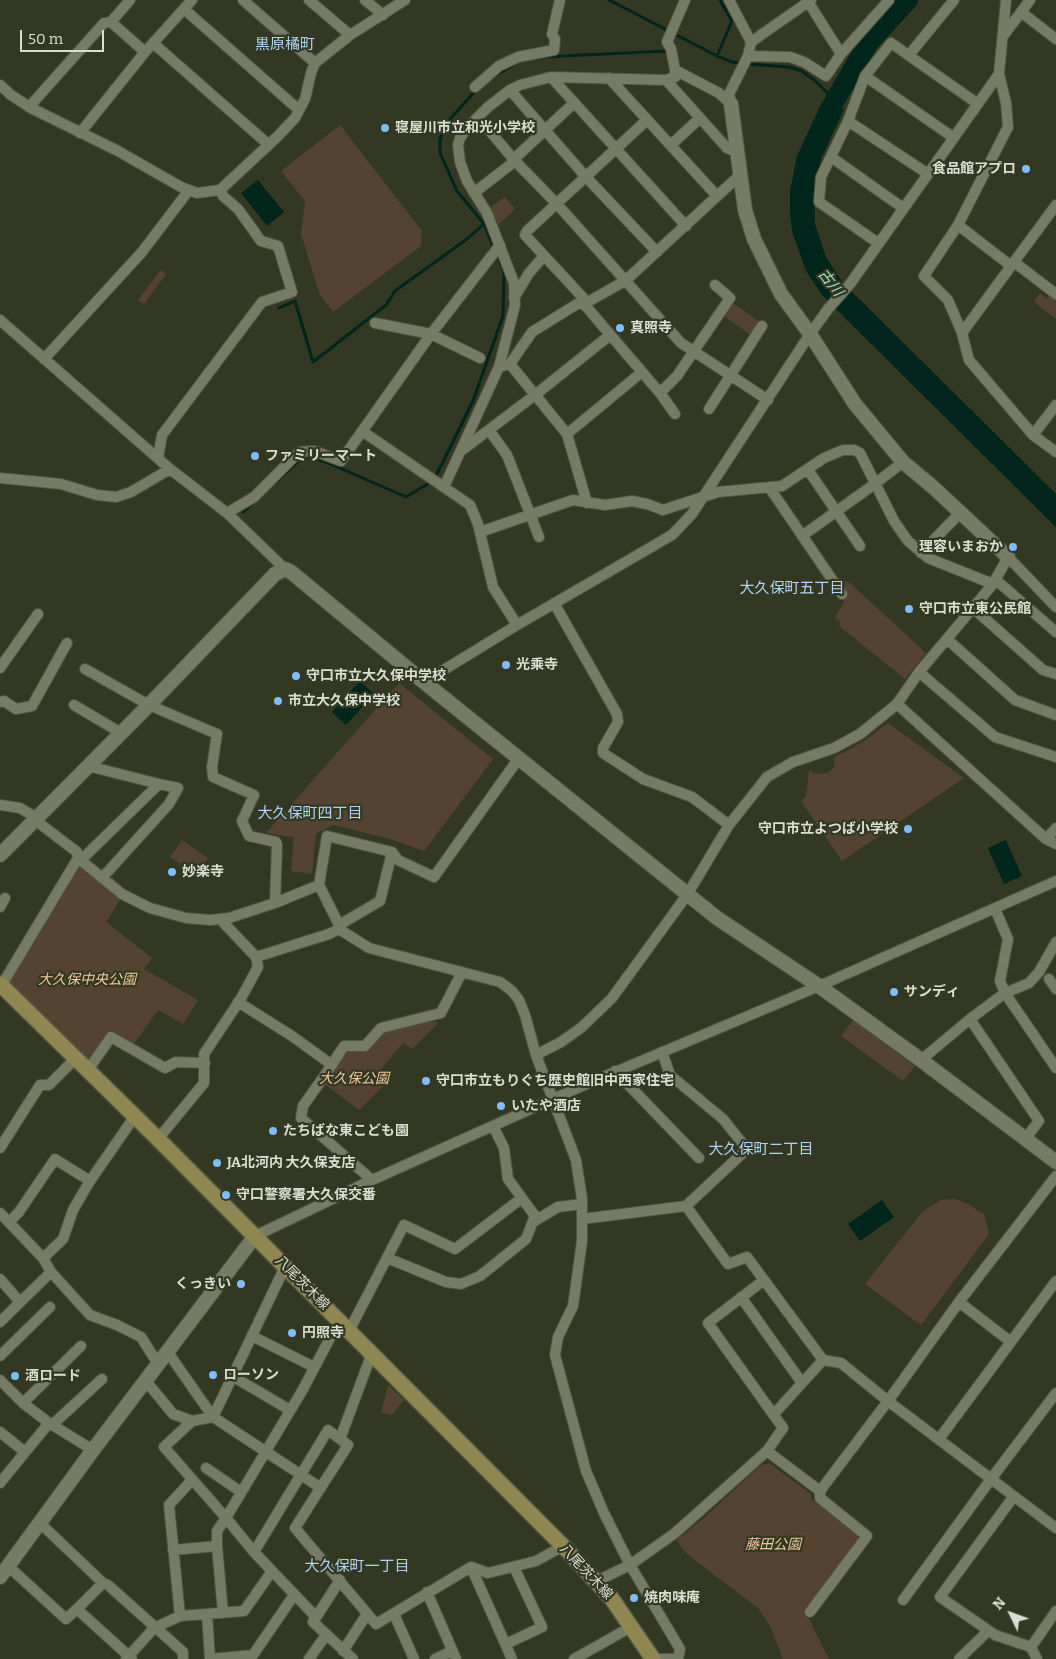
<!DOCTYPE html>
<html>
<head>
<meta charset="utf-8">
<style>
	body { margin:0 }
	#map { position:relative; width:1056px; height:1659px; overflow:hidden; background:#333823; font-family:Bitter,serif }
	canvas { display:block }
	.north { position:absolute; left:986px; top:1589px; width:50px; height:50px; -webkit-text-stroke:4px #333823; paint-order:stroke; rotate:312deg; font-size:14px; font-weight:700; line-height:20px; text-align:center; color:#daded1 }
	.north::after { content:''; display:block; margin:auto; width:18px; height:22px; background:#daded1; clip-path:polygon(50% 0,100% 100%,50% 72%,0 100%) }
	.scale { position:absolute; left:20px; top:30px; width:84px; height:22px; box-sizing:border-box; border:2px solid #daded1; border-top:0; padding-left:6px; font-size:15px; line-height:18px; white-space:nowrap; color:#daded1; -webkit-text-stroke:4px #333823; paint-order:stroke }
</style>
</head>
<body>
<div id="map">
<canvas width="1056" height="1659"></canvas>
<div class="north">N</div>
<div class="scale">50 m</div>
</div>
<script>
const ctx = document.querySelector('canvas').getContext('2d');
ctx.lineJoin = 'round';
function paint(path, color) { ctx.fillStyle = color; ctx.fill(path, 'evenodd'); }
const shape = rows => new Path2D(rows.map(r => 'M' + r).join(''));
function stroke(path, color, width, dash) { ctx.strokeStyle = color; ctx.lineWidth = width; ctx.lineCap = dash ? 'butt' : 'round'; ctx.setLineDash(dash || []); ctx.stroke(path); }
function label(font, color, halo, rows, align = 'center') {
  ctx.font = font + ' Bitter,"Noto Sans JP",serif'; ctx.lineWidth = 4.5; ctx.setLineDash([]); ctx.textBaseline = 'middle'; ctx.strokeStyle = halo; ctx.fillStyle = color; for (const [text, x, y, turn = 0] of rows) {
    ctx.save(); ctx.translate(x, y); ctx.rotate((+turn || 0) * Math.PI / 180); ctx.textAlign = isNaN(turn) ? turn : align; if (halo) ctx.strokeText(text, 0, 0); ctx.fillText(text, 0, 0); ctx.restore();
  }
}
paint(shape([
	[340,125,422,231,421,246,333,312,320,295,301,234,305,201,281,171],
	[505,197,515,209,499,224,488,209],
	[161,270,166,274,144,304,138,300],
	[1040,293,1047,299,1050,295,1056,299,1056,319,1034,302],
	[733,303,760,322,751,335,724,316],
	[845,581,850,583,926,653,905,679,839,626,840,621,835,618,844,601],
	[399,683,493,759,424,851,390,839,333,825,316,834,312,874,291,871,294,837,266,833],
	[888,723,964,778,842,861,801,801,806,797,809,770,816,774,828,773,835,766,833,758,864,741],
	[182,840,208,858,201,868,194,864,190,870,170,857],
	[79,865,122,897,106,922,152,958,144,969,198,1000,183,1024,158,1010,133,1045,111,1032,89,1062,8,984],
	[853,1020,915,1066,903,1081,841,1036],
	[424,1022,439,1022,412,1049,403,1043,376,1075,384,1085,359,1110,325,1084,344,1054,350,1049,382,1032],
	[955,1199,968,1204,984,1214,989,1234,921,1325,865,1284,923,1211,941,1200],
	[388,1385,404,1400,392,1415,381,1413],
	[769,1463,811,1494,811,1499,857,1533,858,1540,806,1613,829,1659,783,1659,771,1628,759,1609,696,1561,683,1550,677,1540,703,1519,760,1466]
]), '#554332');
paint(shape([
	[823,100,844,109,821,159,814,191,815,224,826,257,843,283,1056,494,1056,527,840,313,823,296,806,271,792,231,790,214,790,191,797,156],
	[258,180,284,212,267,226,241,193],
	[360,681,374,694,346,725,332,712],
	[1006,840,1022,876,1004,884,988,848],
	[882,1200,894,1217,860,1241,848,1224]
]), '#00261b');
stroke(shape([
	[609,0,717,56,732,62,741,63],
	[717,56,732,21,720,0],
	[543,57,665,51,667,48],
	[748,64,788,67,802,71,814,80,835,100],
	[493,77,513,65],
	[476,90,444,126,445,129,440,139,440,153,457,191,484,224,494,248],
	[279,308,295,301,313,362,386,305,395,291,467,239,484,224],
	[275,483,302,458,312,457,333,465,406,497,434,480,473,401,503,316,504,272,497,254],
	[243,512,253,503]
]), '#00261b', 3);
stroke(shape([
	[822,128,835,100,869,42,908,0]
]), '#00261b', 20);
const street = shape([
	[243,0,315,63],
	[309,0,350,35],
	[365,0,383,15],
	[729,0,751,42,748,56,729,94,731,104],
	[1006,0,999,74,1006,103,1008,127,958,225,924,276,948,300,962,333,969,360,1033,435,1056,452],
	[184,9,299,110],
	[1021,12,1056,39],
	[111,22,145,52,153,43,269,145],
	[1004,35,1030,0],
	[751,42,811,0],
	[841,54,889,0],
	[909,55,954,0],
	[748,56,790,57,804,62,826,76,841,54,807,0],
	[675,70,671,49,667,42,685,0],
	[865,76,954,138],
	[551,77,686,226],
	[609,78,717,196],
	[666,80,727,148,737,152],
	[0,85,11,95,31,108,118,151,181,187,197,193,220,190,277,137,295,118,305,99,311,73,315,63,350,35,405,0],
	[475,87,499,66,518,57,554,50,555,39,552,34,560,0],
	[510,90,586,177,657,252],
	[29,107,104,23,111,22,130,0],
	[478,117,515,161,557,204,681,343,768,400],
	[848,121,928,174],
	[80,133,145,52,192,0],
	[671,145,700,118],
	[831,157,903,208],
	[514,159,574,103],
	[474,193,515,161],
	[1056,205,1014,262,1056,294],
	[958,225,1011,266],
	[878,243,819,202,821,177,848,121,865,76,891,43,978,104],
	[514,298,529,273,544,256],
	[587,302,525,235,527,231,647,120],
	[584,304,660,393,675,414],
	[0,320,170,469,227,513,285,569],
	[375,323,431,334,480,358],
	[962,333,1014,262],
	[44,359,142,252,189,190],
	[510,364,567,434,587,503],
	[499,367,515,305,514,283,487,213,467,181,460,162,458,145,460,138,468,127,488,107,510,90,520,85,551,77,666,80,675,77,675,70,719,93,731,104],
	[660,393,677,376,730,298,715,285],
	[709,409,762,326],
	[489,430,507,455,539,537],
	[362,431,470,505,478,524,493,587,517,625],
	[567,434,642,372],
	[1033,435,1056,405],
	[461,451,535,395,610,335],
	[158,458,162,435,262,302,292,292,278,246,261,241,238,209,223,196,220,190],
	[808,470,860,546],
	[0,478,61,484,97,495,116,497,131,492,170,469],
	[444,487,499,367,510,364,532,332,577,304,584,304,625,281,740,175],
	[769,487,842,594],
	[227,513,254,497,299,452,314,451,341,461,431,334,500,245],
	[480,532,573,500,605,505,632,501,647,504,663,510,718,492,782,486,824,458,843,450,854,450,860,453,894,521,908,541,928,558,993,584],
	[802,536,876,483,903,462],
	[921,553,960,513],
	[996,580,1056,632],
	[554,603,617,714,618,722,603,748,603,753,643,779,692,797,729,825],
	[973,608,1043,670,1056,674],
	[947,639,1015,700,1056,715],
	[0,668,38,614],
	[85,669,149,705,217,734,212,767,213,777,254,795,242,821,249,836,276,842,277,845,275,903],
	[919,672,995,737,1056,757],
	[424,682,517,625,672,535,692,514,810,334,828,309,850,284,999,74],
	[0,702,4,701,16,709,32,706,67,643],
	[897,704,919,672,993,584,1008,557,1056,607],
	[74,705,121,733],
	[519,758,434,877,398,860,392,852,327,836,319,885,339,925,339,929,369,948,500,982,512,991,519,1000,525,1015,536,1055,576,1160,582,1199,582,1241,573,1306,558,1337,555,1355,586,1471,604,1513,630,1565,680,1649,678,1659,653,1659],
	[0,805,20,808,37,818],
	[35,820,77,852,78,858],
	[1046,839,1056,828],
	[80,861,159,784,88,766],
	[102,878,169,804,178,788,159,784],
	[0,907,5,898],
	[995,909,1008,939,1000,981,1005,993,1056,1068],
	[339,925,380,901,392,852],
	[256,957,329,934,339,929],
	[1049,979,1056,989],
	[0,988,78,858,122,894,150,908,186,918,210,920,229,918,275,903,319,885],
	[238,1002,292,1036,332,1065],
	[970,1019,1039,1121,1025,1139],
	[662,1052,670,1075,723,1119,747,1149,686,1206],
	[536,1055,561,1042,582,1027,612,998,687,895,729,825,767,777,793,762,834,748,860,734,897,704,1046,839,1056,844],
	[921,1060,970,1019,1005,993,1029,983,1039,972,1056,942],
	[88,1070,111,1037,165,1068,176,1062,205,1063],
	[615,1071,699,1158],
	[158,1139,204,1083,204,1054,240,1000,258,967,256,957,220,919],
	[0,1148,40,1085,49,1085,76,1058],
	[372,1180,301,1118,303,1106,325,1075,344,1046,365,1046,381,1028,441,1013,462,972],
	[0,1213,43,1258],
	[582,1219,686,1206,728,1264,747,1257,823,1360,841,1363,888,1401,1056,1528],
	[9,1222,19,1212,55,1159,90,1181],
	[533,1222,558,1207,582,1204],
	[255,1236,372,1180,582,1086,819,986,1056,881],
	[387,1258,446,1282,461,1284,480,1276,526,1239,535,1216,508,1179,504,1148,493,1126],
	[51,1272,90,1315,117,1325,141,1337,158,1364],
	[0,1279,20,1302],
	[764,1280,708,1323,783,1428,767,1451],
	[741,1297,802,1383],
	[959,1302,1011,1342],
	[0,1322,51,1272,43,1258,63,1239,73,1210,90,1181,135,1116],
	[349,1331,404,1225,455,1249,522,1198],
	[252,1336,314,1367],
	[167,1351,213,1417,321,1488],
	[0,1356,50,1307],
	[232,1376,290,1410],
	[0,1380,23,1403,49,1423,93,1450],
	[146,1381,173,1414,192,1421],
	[23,1403,81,1346],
	[774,1414,823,1360],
	[213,1417,192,1421,164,1447,226,1518,217,1531,217,1546,223,1613],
	[213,1417,285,1267],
	[52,1425,102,1379],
	[0,1432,25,1452],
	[340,1439,372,1353],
	[939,1439,1056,1281],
	[206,1468,241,1492],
	[0,1483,49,1423],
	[1014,1496,940,1597,995,1635,1031,1647],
	[40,1523,103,1583,108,1585,183,1652,183,1659],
	[173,1550,217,1546],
	[254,1552,328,1430,348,1445,295,1528,376,1624,471,1567,488,1573,536,1561,563,1546],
	[8,1566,66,1619,77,1609,132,1659],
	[471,1567,512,1659],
	[340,1580,313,1622,353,1659],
	[597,1581,630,1565,675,1533,767,1451,820,1491,888,1401,959,1302,1056,1176],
	[427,1592,456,1659],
	[903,1600,991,1479,1056,1393],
	[77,1609,103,1583],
	[810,1612,867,1536,820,1498,820,1491],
	[207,1614,210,1659],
	[394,1614,414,1659],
	[180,1616,169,1505,192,1480],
	[316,1617,254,1552,226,1518,302,1391,339,1321],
	[506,1644,542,1627,514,1567],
	[343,1651,367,1614],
	[126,1659,154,1628,180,1616,244,1611,272,1571],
	[210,1659,253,1655,294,1595],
	[309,1659,326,1635],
	[435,1659,452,1651],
	[574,1659,631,1627],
	[959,1659,988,1631],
	[1037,1659,1031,1647,1056,1611]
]);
const secondary = shape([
	[731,104,745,210,754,239,781,294,810,334,855,404,903,462,934,488,1008,557],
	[0,855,149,705,275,574,285,569,291,572,424,682,717,918,819,986,921,1060,1056,1162],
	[0,1577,93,1450,255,1236]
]);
const primary = shape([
	[0,984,158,1139,563,1546,612,1599,653,1659]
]);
stroke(street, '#505442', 12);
stroke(secondary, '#505442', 16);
stroke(primary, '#505442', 18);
stroke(street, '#767c64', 10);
stroke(secondary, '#767c64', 14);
stroke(primary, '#908651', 15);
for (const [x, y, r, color] of [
	[385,128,5,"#7dbef9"],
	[1026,169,5,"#7dbef9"],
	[620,328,5,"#7dbef9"],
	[255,456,5,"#7dbef9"],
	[1013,547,5,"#7dbef9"],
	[909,609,5,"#7dbef9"],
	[506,665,5,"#7dbef9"],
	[296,676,5,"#7dbef9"],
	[278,701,5,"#7dbef9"],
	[908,829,5,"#7dbef9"],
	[172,872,5,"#7dbef9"],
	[894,992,5,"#7dbef9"],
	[426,1081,5,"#7dbef9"],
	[501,1106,5,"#7dbef9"],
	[273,1131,5,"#7dbef9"],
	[217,1163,5,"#7dbef9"],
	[226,1195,5,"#7dbef9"],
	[241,1284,5,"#7dbef9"],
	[292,1333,5,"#7dbef9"],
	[213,1375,5,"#7dbef9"],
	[15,1376,5,"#7dbef9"],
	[634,1598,5,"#7dbef9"]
]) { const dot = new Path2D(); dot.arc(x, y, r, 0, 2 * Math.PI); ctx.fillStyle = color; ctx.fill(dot); stroke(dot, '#333823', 2); }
label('bold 14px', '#daded1', '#333823', [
	["寝屋川市立和光小学校",395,128],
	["食品館アプロ",1016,169,"right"],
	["真照寺",630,328],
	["ファミリーマート",265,456],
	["理容いまおか",1003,547,"right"],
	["守口市立東公民館",919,609],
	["光乘寺",516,665],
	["守口市立大久保中学校",306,676],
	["市立大久保中学校",288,701],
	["守口市立よつば小学校",898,829,"right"],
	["妙楽寺",182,872],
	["サンディ",904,992],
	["守口市立もりぐち歴史館旧中西家住宅",436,1081],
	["いたや酒店",511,1106],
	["たちばな東こども園",283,1131],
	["JA北河内 大久保支店",227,1163],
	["守口警察署大久保交番",236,1195],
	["くっきい",231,1284,"right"],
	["円照寺",302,1333],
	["ローソン",223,1375],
	["酒ロード",25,1376],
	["焼肉味庵",644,1598]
], 'left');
label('italic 14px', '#f5c89b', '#333823', [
	["大久保中央公園",87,980],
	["大久保公園",354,1079],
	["藤田公園",773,1545]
]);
label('14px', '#daded1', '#333823', [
	["八尾茨木線",302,1283,45],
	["八尾茨木線",586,1572,47]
]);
label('15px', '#b0d3f5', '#333823', [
	["黒原橘町",285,45],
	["大久保町五丁目",792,589],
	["大久保町四丁目",310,814],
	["大久保町二丁目",761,1150],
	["大久保町一丁目",357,1567]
]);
label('italic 15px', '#9ae0c7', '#333823', [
	["古川",830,283,52]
]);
</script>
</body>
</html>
